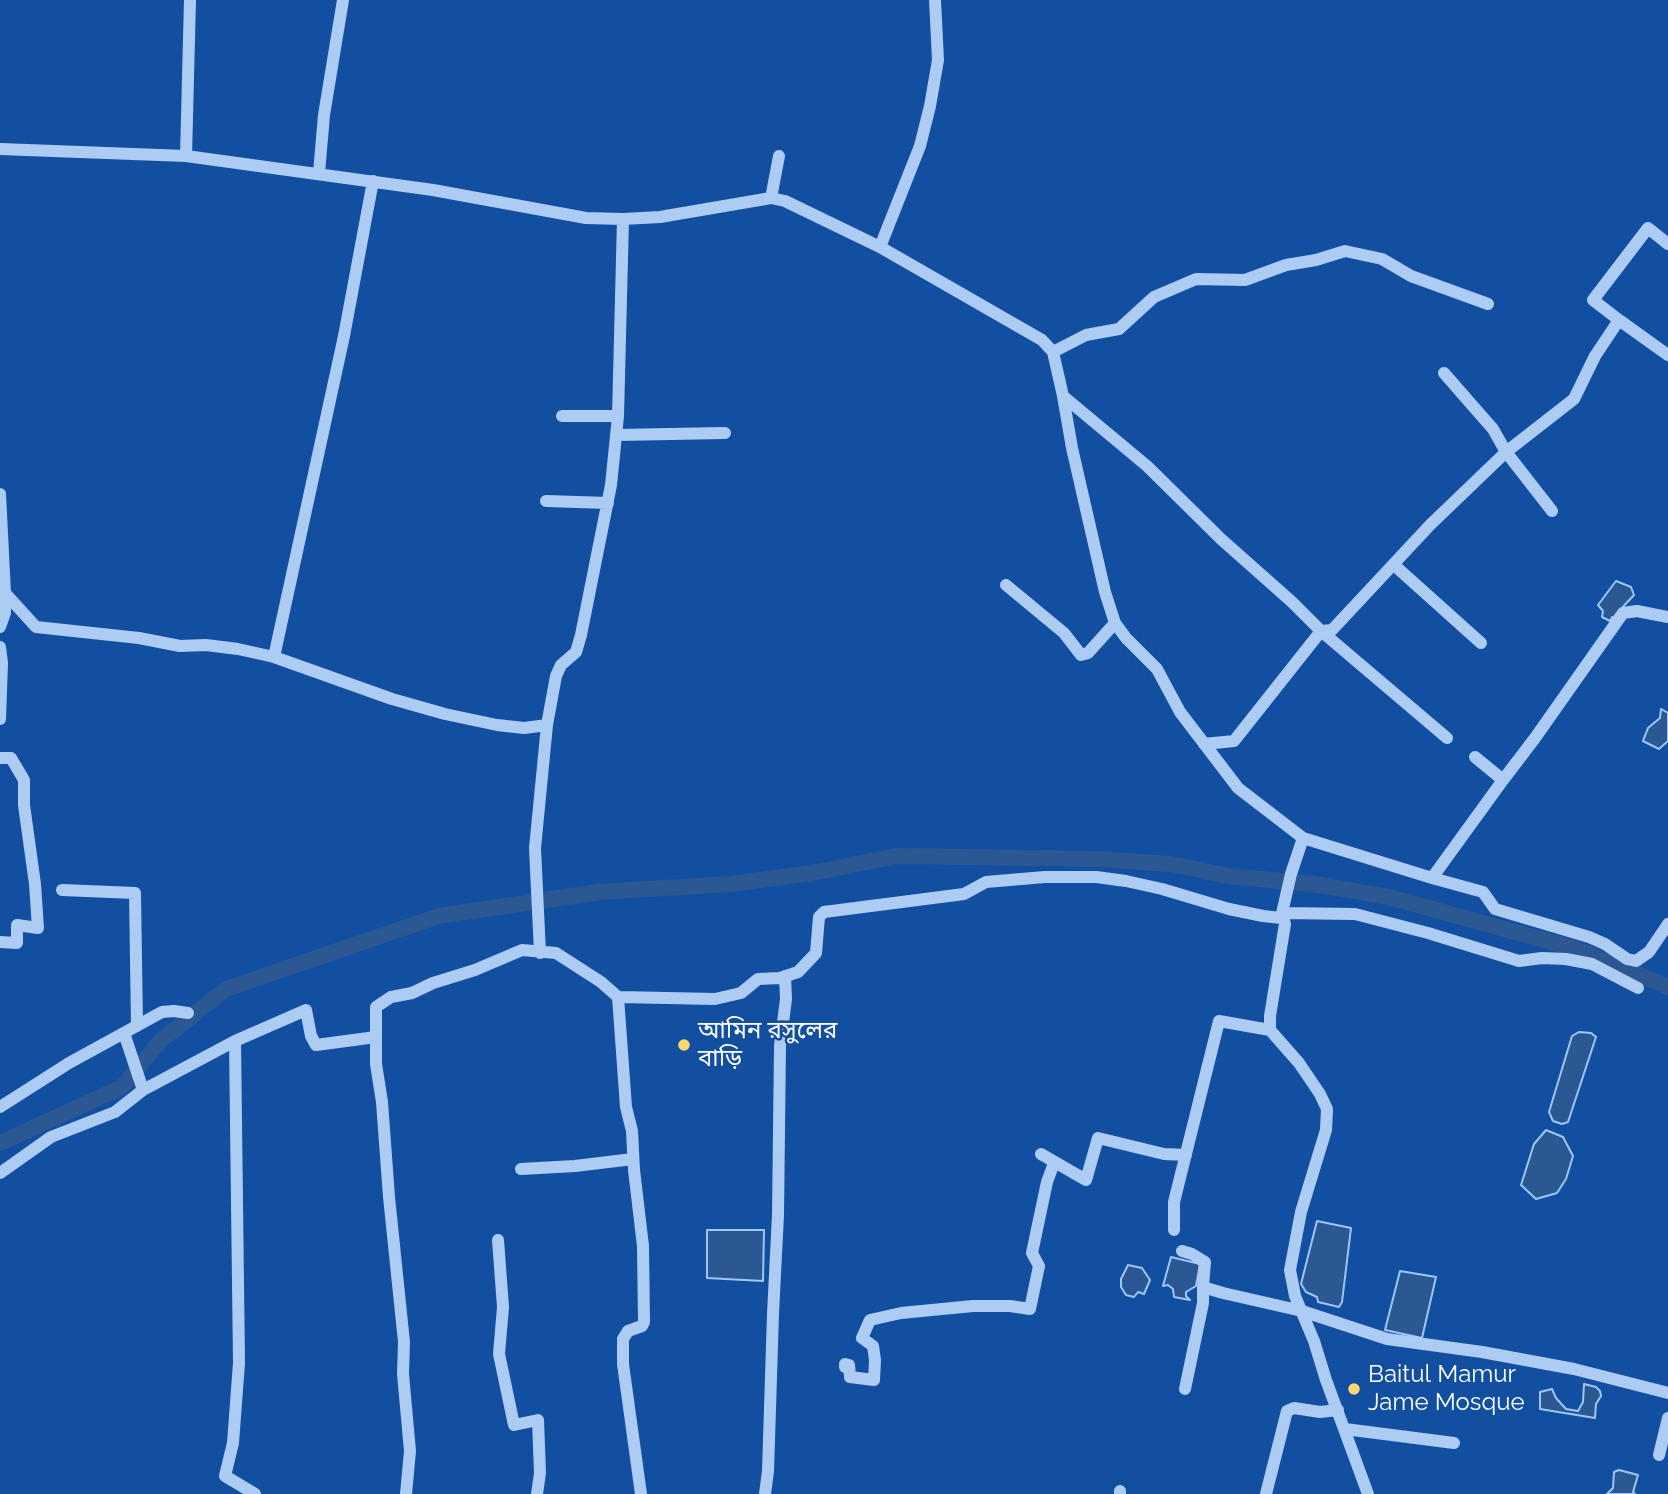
<!DOCTYPE html>
<html>
<head>
<meta charset="utf-8">
<style>
	body { margin:0 }
	canvas { display:block; background:#134fa0 }
</style>
</head>
<body>
<canvas width="1668" height="1494"></canvas>
<script>
const ctx = document.querySelector('canvas').getContext('2d');
ctx.lineJoin = 'round';
function paint(path, color) { ctx.fillStyle = color; ctx.fill(path, 'evenodd'); }
const shape = rows => new Path2D(rows.map(r => 'M' + r).join(''));
function stroke(path, color, width, dash) { ctx.strokeStyle = color; ctx.lineWidth = width; ctx.lineCap = dash ? 'butt' : 'round'; ctx.setLineDash(dash || []); ctx.stroke(path); }
function label(font, color, halo, rows, align = 'center') {
  ctx.font = font + ' Raleway,"Noto Sans Bengali",sans-serif'; ctx.lineWidth = 5; ctx.setLineDash([]); ctx.textBaseline = 'middle'; ctx.strokeStyle = halo; ctx.fillStyle = color; for (const [text, x, y, turn = 0] of rows) {
    ctx.save(); ctx.translate(x, y); ctx.rotate((+turn || 0) * Math.PI / 180); ctx.textAlign = isNaN(turn) ? turn : align; if (halo) ctx.strokeText(text, 0, 0); ctx.fillText(text, 0, 0); ctx.restore();
  }
}
const water = shape([
	[1616,581,1631,587,1634,595,1620,610,1616,619,1612,617,1610,621,1602,617,1603,611,1598,605,1616,581],
	[1661,709,1668,713,1668,741,1659,749,1643,741,1648,728,1660,718,1661,709],
	[1579,1032,1591,1033,1596,1037,1568,1122,1562,1124,1553,1121,1549,1112,1572,1036,1579,1032],
	[1546,1130,1563,1137,1573,1156,1566,1179,1557,1193,1536,1199,1521,1185,1534,1144,1546,1130],
	[1317,1221,1351,1228,1342,1302,1339,1307,1318,1302,1317,1297,1306,1292,1301,1284,1317,1221],
	[707,1230,764,1230,763,1281,707,1278,707,1230],
	[1171,1257,1200,1264,1196,1286,1186,1292,1186,1296,1190,1300,1174,1297,1173,1289,1168,1285,1163,1286,1171,1257],
	[1128,1265,1142,1268,1150,1280,1144,1294,1138,1292,1134,1297,1126,1295,1121,1287,1121,1279,1128,1265],
	[1400,1271,1436,1277,1422,1338,1385,1330,1400,1271],
	[1584,1384,1596,1387,1600,1391,1601,1396,1596,1404,1595,1418,1540,1409,1540,1392,1552,1389,1556,1398,1566,1409,1578,1411,1583,1402,1584,1384],
	[1619,1470,1638,1475,1633,1492,1635,1494,1607,1494,1613,1488,1614,1472,1619,1470]
]);
paint(water, '#2b5793');
stroke(water, '#9ec7f7', 2);
stroke(shape([
	[0,1143,122,1087,160,1041,226,989,439,916,599,892,731,884,812,873,896,856,1097,859,1171,864,1228,876,1314,884,1389,897,1580,950,1668,987]
]), '#2b5793', 16);
stroke(shape([
	[935,0,938,60,930,106,920,146,880,247,1042,340,1053,352,1063,396,1072,448,1105,592,1115,623,1126,638,1157,669,1180,712,1238,788,1303,838,1291,874,1282,913,1285,924,1270,1016,1270,1030,1299,1063,1320,1094,1327,1109,1326,1130,1301,1212,1290,1270,1295,1296,1314,1341,1326,1380,1368,1494],
	[0,149,186,156,433,190,586,218,623,219,660,217,771,198,785,201,880,247],
	[186,156,190,0],
	[319,173,324,115,343,0],
	[771,198,779,156],
	[1619,320,1593,300,1648,228,1668,244],
	[1053,352,1086,335,1119,329,1154,297,1196,279,1245,280,1286,265,1316,260,1345,251,1382,259,1411,276,1488,304],
	[1444,373,1493,429,1506,452,1552,511],
	[1063,396,1147,466,1221,539,1292,602,1321,631,1447,738],
	[562,416,618,416],
	[616,435,725,433],
	[0,494,5,593,36,627,139,638,180,646,206,645,238,649,274,657,344,336,373,181],
	[546,501,608,503],
	[1394,565,1481,643],
	[1006,585,1064,633,1081,655,1088,653,1115,623],
	[0,627,5,613,5,593],
	[0,647,2,663,0,719],
	[274,657,392,699,445,714,497,725,524,728,547,725],
	[1204,744,1234,741,1321,631,1332,630,1430,525,1506,452,1574,399,1595,356,1619,320,1668,355],
	[0,758,11,758,24,780,24,805,35,884,38,928,17,925,17,943,0,942],
	[1503,780,1535,738,1623,613,1637,611,1668,617],
	[1303,838,1432,878,1503,780,1475,757],
	[1432,878,1483,892,1495,909,1589,937,1605,944,1627,959,1636,961,1649,952,1668,924],
	[62,890,135,893,137,1026],
	[540,953,535,848,547,725,556,676,561,665,576,652,581,635,611,485,618,416,623,219],
	[618,997,626,1107,632,1131,634,1170,643,1246,644,1322,642,1326,628,1331,623,1339,623,1364,641,1494],
	[124,1033,143,1090],
	[235,1041,239,1363,233,1443,225,1476,255,1494],
	[0,1107,69,1063,162,1012,174,1011,188,1013],
	[1041,1154,1086,1180,1098,1138,1164,1154,1186,1155],
	[521,1169,575,1166,633,1159],
	[0,1173,51,1137,115,1112,143,1090,235,1041,306,1010,311,1036,316,1045,376,1037],
	[1174,1230,1174,1202,1219,1021,1270,1030],
	[498,1240,503,1307,499,1354,514,1425,538,1420,540,1473,537,1494],
	[1182,1251,1192,1254,1205,1262,1203,1287,1223,1293,1302,1311,1387,1339,1482,1352,1574,1369,1668,1393],
	[845,1367,845,1364,849,1365,850,1377,874,1380,875,1360,873,1346,862,1338,870,1320,901,1313,973,1306,1010,1306,1030,1309,1039,1266,1032,1253,1047,1182,1054,1163],
	[1185,1389,1203,1303,1203,1287],
	[1345,1429,1454,1443],
	[1659,1455,1668,1418],
	[406,1494,410,1451,403,1374,404,1342,389,1197,382,1102,376,1064,376,1007,391,997,412,993,433,983,475,970,522,950,556,953,601,982,618,997,715,999,741,993,758,979,780,978,798,972,816,953,819,917,824,912,964,894,986,882,1045,877,1096,877,1126,881,1162,889,1229,909,1263,916,1281,918,1282,913,1355,914,1428,933,1519,961,1542,958,1566,959,1592,964,1638,988],
	[765,1494,768,1471,773,1314,778,1215,780,1046,786,999,785,976],
	[1120,1494,1120,1491],
	[1266,1494,1287,1411,1294,1408,1320,1412,1338,1410]
]), '#acccf4', 12);
for (const [x, y, r, color] of [
	[684,1045,7,"#ffd76f"],
	[1354,1389,7,"#ffd76f"]
]) { const dot = new Path2D(); dot.arc(x, y, r, 0, 2 * Math.PI); ctx.fillStyle = color; ctx.fill(dot); stroke(dot, '#134fa0', 2.5); }
label('24px', '#fff', '#134fa0', [
	["আমিন রসুলের",698,1031],
	["বাড়ি",698,1059],
	["Baitul Mamur",1368,1375],
	["Jame Mosque",1368,1403]
], 'left');
</script>
</body>
</html>
